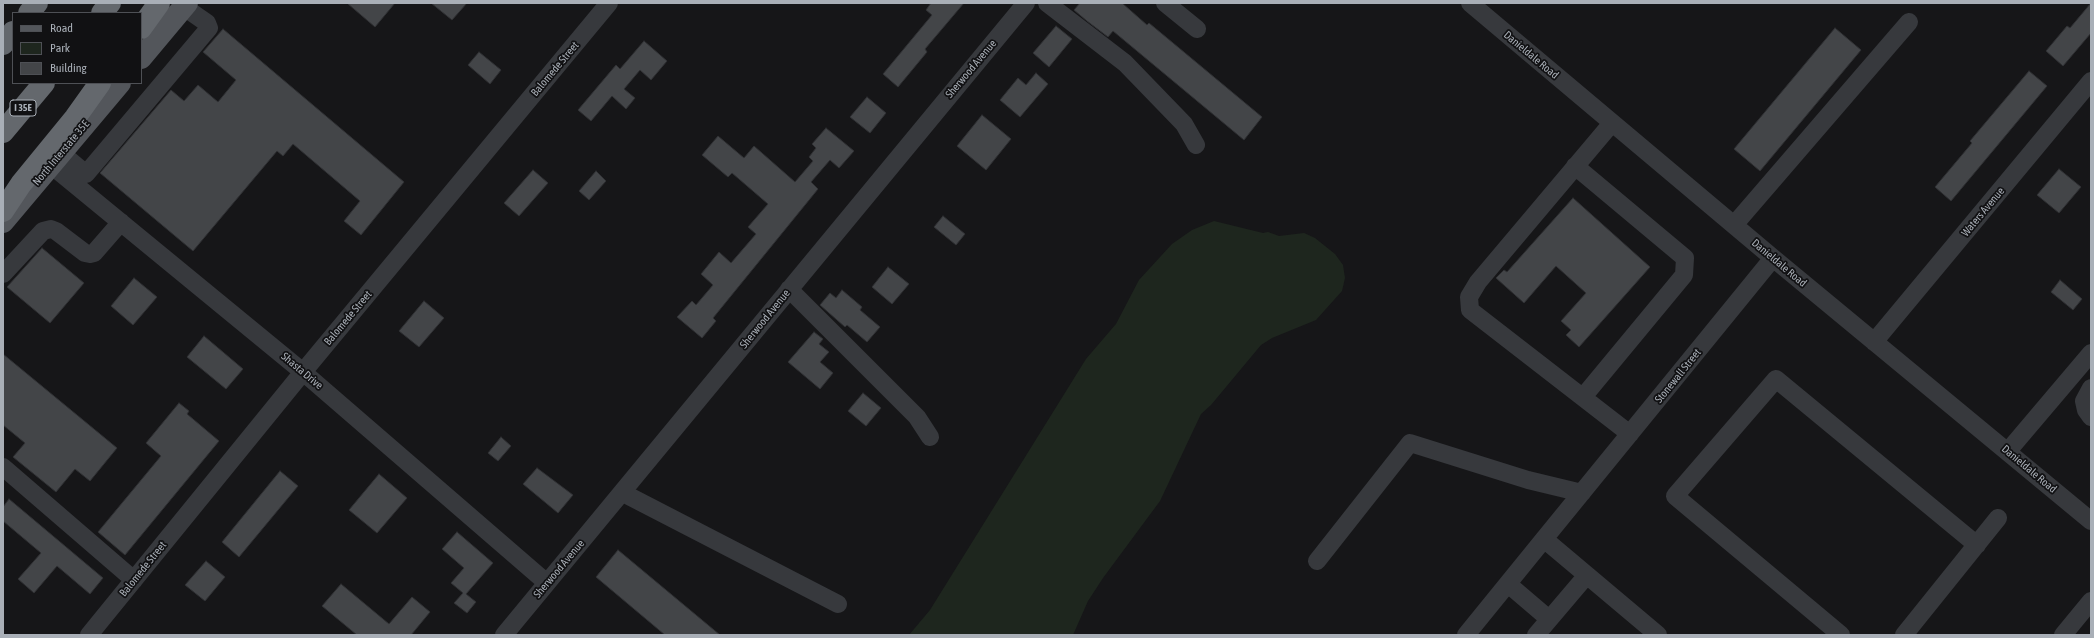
<!DOCTYPE html>
<html>
<head>
<meta charset="utf-8">
<style>
	body { margin:0 }
	#map { position:relative; width:2094px; height:638px; overflow:hidden; background:#161618; font-family:"Asap Condensed",sans-serif }
	canvas { display:block }
	.frame { position:absolute; inset:0; border:4px solid #a9afb7; pointer-events:none }
	.legend { position:absolute; left:12px; top:12px; width:130px; height:72px; box-sizing:border-box; background:#111113; border:1px solid #4e5055; margin:0; padding:5px 7px; list-style:none; font-size:12px; color:#a9afb7 }
	.legend li { display:flex; align-items:center; gap:8px; height:20px }
	.legend b { width:20px; border:1px solid #4e5055 }
</style>
</head>
<body>
<div id="map">
<canvas width="2094" height="638"></canvas>
<div class="frame"></div>
<ul class="legend">
<li><b style="height:5px;background:#53565b"></b>Road</li>
<li><b style="height:11px;background:#1e261e"></b>Park</li>
<li><b style="height:11px;background:#434548"></b>Building</li>
</ul>
</div>
<script>
const ctx = document.querySelector('canvas').getContext('2d');
ctx.lineJoin = 'round';
function paint(path, color) { ctx.fillStyle = color; ctx.fill(path, 'evenodd'); }
const shape = rows => new Path2D(rows.map(r => 'M' + r).join(''));
function stroke(path, color, width, dash) { ctx.strokeStyle = color; ctx.lineWidth = width; ctx.lineCap = dash ? 'butt' : 'round'; ctx.setLineDash(dash || []); ctx.stroke(path); }
function label(font, color, halo, rows, align = 'center') {
  ctx.font = font + ' "Asap Condensed",sans-serif'; ctx.lineWidth = 3.5; ctx.setLineDash([]); ctx.textBaseline = 'middle'; ctx.strokeStyle = halo; ctx.fillStyle = color; for (const [text, x, y, turn = 0] of rows) {
    ctx.save(); ctx.translate(x, y); ctx.rotate((+turn || 0) * Math.PI / 180); ctx.textAlign = isNaN(turn) ? turn : align; if (halo) ctx.strokeText(text, 0, 0); ctx.fillText(text, 0, 0); ctx.restore();
  }
}
paint(shape([
	[1214,221,1263,233,1268,232,1279,236,1304,233,1315,238,1335,254,1343,265,1345,278,1342,291,1316,320,1272,338,1261,345,1211,405,1201,414,1160,501,1103,578,1088,601,1073,635,909,635,930,610,1086,359,1116,324,1139,280,1172,244,1192,230]
]), '#1e261e');
const building = shape([
	[347,3,395,3,375,27,347,3],
	[431,3,467,3,452,20,431,3],
	[931,3,964,3,925,49,927,52,898,87,883,74,932,15,926,10,931,3],
	[1080,3,1122,3,1147,25,1149,23,1262,117,1244,140,1113,31,1108,37,1087,21,1074,10,1080,3],
	[2091,3,2091,33,2063,66,2046,51,2067,26,2070,28,2091,3],
	[1056,26,1072,39,1049,67,1033,53,1056,26],
	[1835,28,1861,50,1760,171,1734,149,1835,28],
	[223,29,404,182,361,235,344,221,360,201,293,144,283,156,277,151,193,251,100,173,171,90,184,101,198,85,218,102,236,80,203,52,223,29],
	[644,41,667,61,651,80,640,70,624,89,635,98,626,109,612,96,591,121,578,110,616,65,620,69,644,41],
	[479,52,501,70,490,84,468,65,479,52],
	[2029,71,2047,86,1951,201,1935,187,1972,143,1970,141,2029,71],
	[1036,73,1048,84,1020,117,1000,100,1018,78,1026,85,1036,73],
	[867,97,886,113,870,133,850,117,867,97],
	[982,115,1011,139,986,170,957,146,982,115],
	[826,128,854,151,839,168,830,160,811,182,818,189,713,318,716,321,702,338,677,317,692,301,696,305,713,285,701,274,719,252,731,263,756,234,748,227,768,204,732,173,728,177,702,155,718,136,744,158,754,146,795,182,813,161,809,157,816,148,812,144,826,128],
	[2059,169,2081,187,2059,213,2037,195,2059,169],
	[533,170,548,183,519,216,504,203,533,170],
	[596,171,606,181,589,200,579,191,596,171],
	[1573,198,1650,267,1579,347,1566,335,1571,330,1561,321,1586,293,1556,266,1524,303,1496,278,1504,270,1507,272,1573,198],
	[943,216,965,234,956,245,934,227,943,216],
	[42,248,84,283,50,323,7,287,42,248],
	[888,267,909,284,892,304,872,287,888,267],
	[134,278,157,297,133,325,111,306,134,278],
	[2060,280,2082,299,2073,310,2051,292,2060,280],
	[842,290,862,307,860,310,880,327,867,342,847,325,845,327,820,305,830,293,836,298,842,290],
	[424,301,444,318,419,347,399,331,424,301],
	[814,332,823,339,819,344,829,352,820,362,833,373,820,389,788,362,814,332],
	[204,336,243,369,226,389,187,357,204,336],
	[3,354,117,448,90,481,75,469,56,492,13,457,25,443,3,425,3,354],
	[863,393,881,408,866,426,848,411,863,393],
	[179,403,189,411,187,414,219,441,125,555,98,532,161,456,146,443,179,403],
	[501,437,511,446,498,461,488,453,501,437],
	[537,468,573,495,558,513,523,484,537,468],
	[280,471,298,486,239,557,222,542,280,471],
	[379,474,407,498,377,533,349,510,379,474],
	[9,499,103,578,90,594,57,566,34,593,18,579,41,553,3,521,3,507,9,499],
	[457,532,493,563,466,594,476,602,467,613,454,603,463,593,451,583,464,568,442,549,457,532],
	[618,550,720,635,665,635,596,577,618,550],
	[206,561,225,577,205,601,185,585,206,561],
	[341,584,389,624,412,597,430,612,411,635,357,635,322,606,341,584]
]);
paint(building, '#434548');
stroke(building, '#303134', 1);
stroke(shape([
	[1047,3,1125,63,1184,124,1196,145],
	[1165,3,1197,29],
	[1470,3,1773,258,2091,521],
	[1612,123,1478,282,1469,297,1470,310,1630,434],
	[61,153,86,174,209,28,207,23,184,7],
	[51,165,303,372,547,583],
	[1575,166,1685,258,1684,275,1583,397],
	[1734,225,1909,22],
	[3,274,43,231,51,229,56,231,85,253,90,254,94,253,121,222],
	[789,289,917,417,930,437],
	[1874,342,2091,81],
	[2091,388,2084,401,2086,410,2091,417],
	[2008,451,2091,353],
	[3,467,134,580],
	[623,493,838,604],
	[1317,561,1410,443,1528,480,1582,493],
	[1508,584,1549,619],
	[89,635,303,372,609,3],
	[504,635,1026,3],
	[1466,635,1544,539],
	[1536,635,1587,575],
	[1658,635,1544,539,1773,258],
	[1841,635,1675,496,1776,379,1977,545],
	[1904,635,1998,518],
	[2063,635,2091,601]
]), '#37393d', 18);
stroke(shape([
	[141,58,187,3],
	[3,222,120,83]
]), '#53565b', 22);
stroke(shape([
	[29,13,37,3],
	[102,13,110,3],
	[141,28,159,3],
	[3,44,13,32],
	[3,132,44,83],
	[3,211,21,184,75,118,100,83]
]), '#64686d', 22);
for (const [x, y, w] of [
	[23,108,26]
]) { const box = new Path2D(); box.roundRect(x - w / 2, y - 8, w, 16, 3); ctx.fillStyle = '#111113'; ctx.fill(box); stroke(box, '#a9afb7', 1); }
label('bold 10px', '#a9afb7', null, [
	["I 35E",23,108]
]);
label('11px', '#a9afb7', '#111113', [
	["Danieldale Road",1531,55,40],
	["Balomede Street",555,69,-50],
	["Sherwood Avenue",971,69,-50],
	["North Interstate 35E",61,153,-50],
	["Waters Avenue",1983,212,-50],
	["Danieldale Road",1779,263,40],
	["Balomede Street",348,318,-50],
	["Sherwood Avenue",765,319,-51],
	["Shasta Drive",302,371,40],
	["Stonewall Street",1678,376,-51],
	["Danieldale Road",2029,469,40],
	["Balomede Street",143,569,-51],
	["Sherwood Avenue",559,569,-50]
]);
</script>
</body>
</html>
